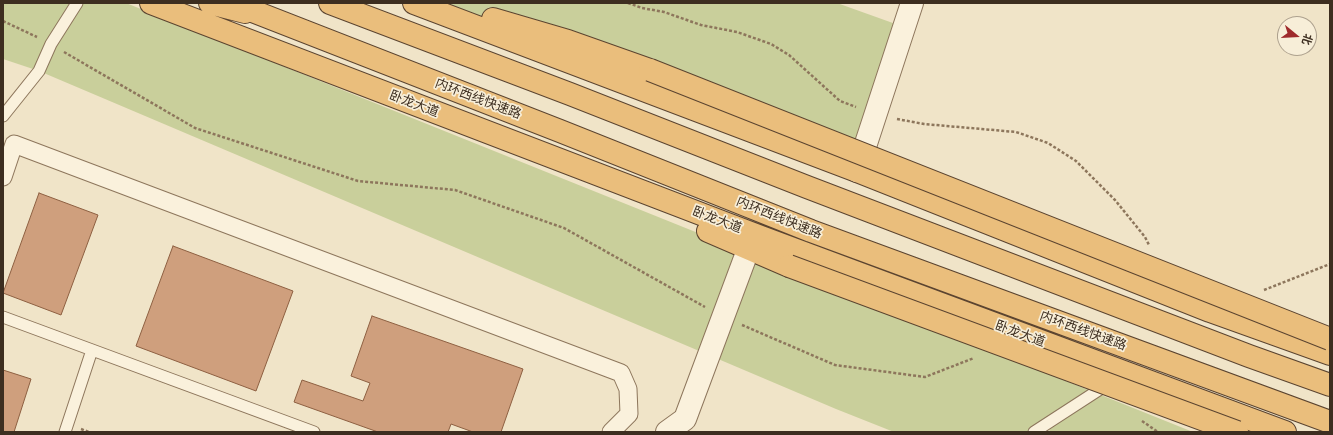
<!DOCTYPE html>
<html>
<head>
<meta charset="utf-8">
<style>
	body { margin:0 }
	#map { position:relative; width:1333px; height:435px; overflow:hidden; background:#f0e4c8; font-family:"PT Serif","Noto Sans SC",serif }
	canvas { display:block }
	.frame { position:absolute; inset:0; border:4px solid #3d2e20; pointer-events:none }
	.north { position:absolute; left:1277px; top:16px; width:40px; height:40px; box-sizing:border-box; background:#f7eed8; border:1px solid #ada18e; border-radius:50%; rotate:108deg; font-size:11px; font-weight:700; line-height:16px; text-align:center; color:#3d2e20 }
	.north::after { content:''; display:block; margin:auto; width:14px; height:18px; background:#9e2a2b; clip-path:polygon(50% 0,100% 100%,50% 72%,0 100%) }
</style>
</head>
<body>
<div id="map">
<canvas width="1333" height="435"></canvas>
<div class="frame"></div>
<div class="north">北</div>
</div>
<script>
const ctx = document.querySelector('canvas').getContext('2d');
ctx.lineJoin = 'round';
function paint(path, color) { ctx.fillStyle = color; ctx.fill(path, 'evenodd'); }
const shape = rows => new Path2D(rows.map(r => 'M' + r).join(''));
function stroke(path, color, width, dash) { ctx.strokeStyle = color; ctx.lineWidth = width; ctx.lineCap = dash ? 'butt' : 'round'; ctx.setLineDash(dash || []); ctx.stroke(path); }
function label(font, color, halo, rows, align = 'center') {
  ctx.font = font + ' "PT Serif","Noto Sans SC",serif'; ctx.lineWidth = 3.5; ctx.setLineDash([]); ctx.textBaseline = 'middle'; ctx.strokeStyle = halo; ctx.fillStyle = color; for (const [text, x, y, turn = 0] of rows) {
    ctx.save(); ctx.translate(x, y); ctx.rotate((+turn || 0) * Math.PI / 180); ctx.textAlign = isNaN(turn) ? turn : align; if (halo) ctx.strokeText(text, 0, 0); ctx.fillText(text, 0, 0); ctx.restore();
  }
}
paint(shape([
	[3,3,126,3,1193,432,1049,432,1053,420,1034,432,894,432,836,409,39,71,3,59],
	[414,3,837,3,904,27,857,171]
]), '#c9cf9b');
const building = shape([
	[39,193,98,215,61,315,3,293,39,193],
	[173,246,293,291,256,391,136,346,173,246],
	[372,316,523,369,501,432,473,432,451,424,448,432,378,432,294,402,302,380,363,401,370,383,351,376,372,316],
	[3,370,31,379,14,432,3,432,3,370]
]);
paint(building, '#cf9f7d');
stroke(building, '#8d5f41', 1);
const service = shape([
	[3,116,39,71,51,44,77,3],
	[3,317,314,432],
	[65,432,92,350],
	[1034,432,1108,384]
]);
const pedestrian = shape([
	[3,177,14,144,621,373,628,389,629,414,611,432]
]);
const minor = shape([
	[857,171,912,3],
	[667,432,685,419,748,250]
]);
const trunk = shape([
	[151,3,761,237,1285,432],
	[210,3,245,12],
	[232,3,560,131,811,231,1330,422],
	[330,3,570,94,807,187,1249,356,1330,385],
	[414,3,857,171,1210,311,1330,354],
	[493,19,568,41,650,70],
	[708,231,789,266]
]);
stroke(service, '#8d765c', 13);
stroke(pedestrian, '#8d765c', 19);
stroke(minor, '#8d765c', 24);
stroke(trunk, '#5b4430', 24);
stroke(shape([
	[628,3,642,8,664,12,701,25,737,32,771,44,789,55,840,101,856,107],
	[3,21,37,37],
	[64,52,195,128,358,181,455,190,564,228,705,307],
	[897,119,924,124,1016,132,1048,143,1076,161,1115,200,1145,237,1149,245],
	[1264,290,1330,264],
	[742,325,835,365,925,377,974,358],
	[1142,421,1158,432],
	[81,429,89,432]
]), '#8d765c', 2.5, [3, 2]);
stroke(service, '#faf1dc', 11);
stroke(pedestrian, '#faf1dc', 17);
stroke(minor, '#faf1dc', 22);
stroke(trunk, '#eabe7c', 22);
const trunkBridge = shape([
	[650,70,1330,339],
	[789,266,1237,432]
]);
stroke(trunkBridge, '#5b4430', 24, []);
stroke(trunkBridge, '#eabe7c', 22);
label('13px', '#3d2e20', '#f7eed8', [
	["内环西线快速路",478,99,21],
	["卧龙大道",414,104,21],
	["内环西线快速路",779,218,22],
	["卧龙大道",717,220,21],
	["内环西线快速路",1083,331,20],
	["卧龙大道",1020,334,20]
]);
</script>
</body>
</html>
